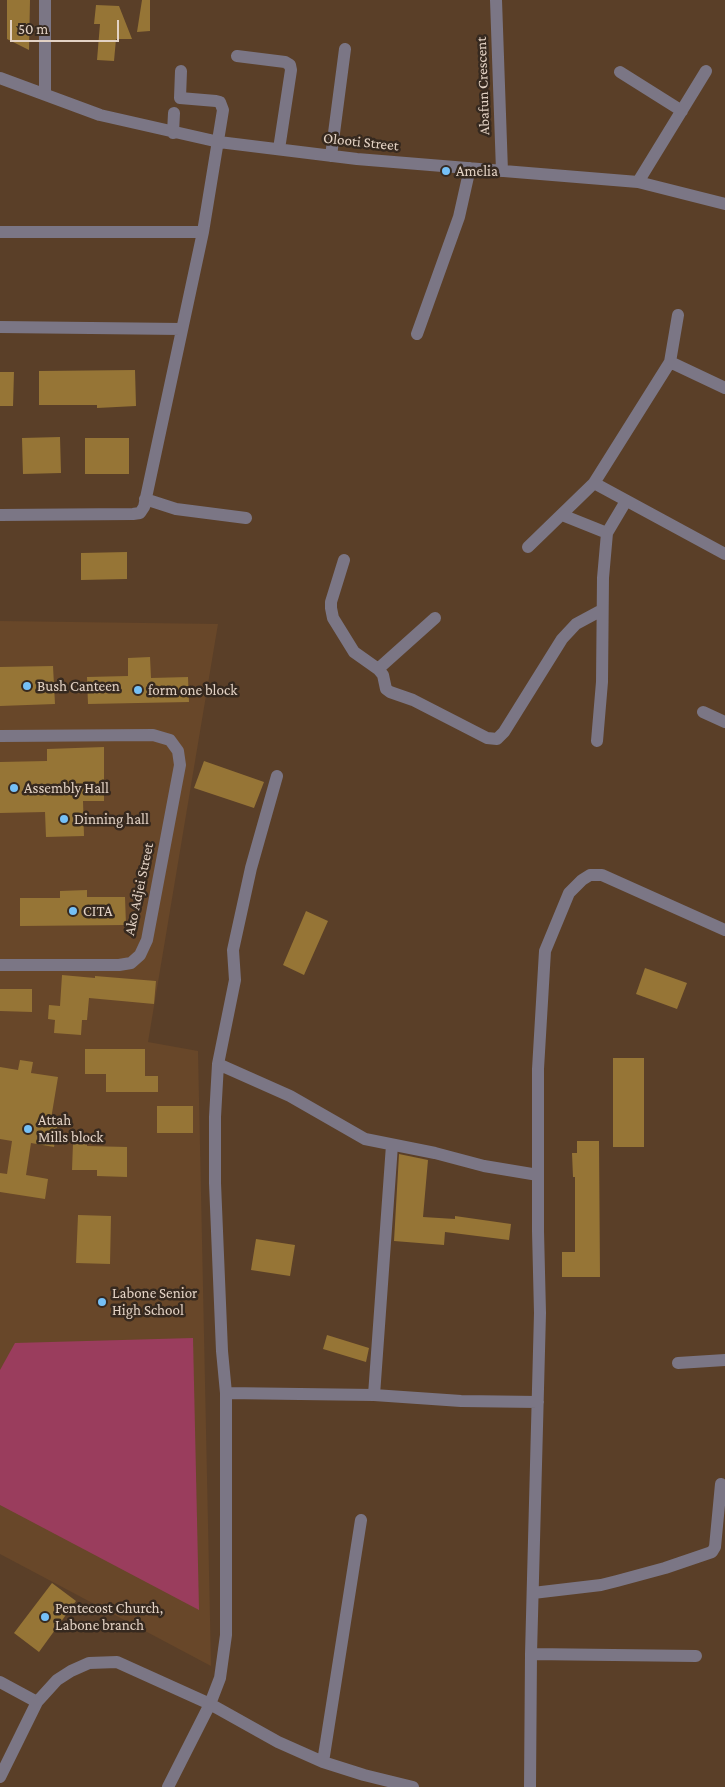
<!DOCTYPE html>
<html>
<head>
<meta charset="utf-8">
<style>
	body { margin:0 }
	#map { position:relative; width:725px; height:1787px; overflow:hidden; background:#5a3f28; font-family:"Crimson Pro",serif }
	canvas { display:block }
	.scale { position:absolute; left:10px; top:20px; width:109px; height:22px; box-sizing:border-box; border:2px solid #e3d2c4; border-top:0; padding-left:6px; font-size:15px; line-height:18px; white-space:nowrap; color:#e3d2c4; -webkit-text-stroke:4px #36291f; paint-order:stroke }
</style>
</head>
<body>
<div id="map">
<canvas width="725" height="1787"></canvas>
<div class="scale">50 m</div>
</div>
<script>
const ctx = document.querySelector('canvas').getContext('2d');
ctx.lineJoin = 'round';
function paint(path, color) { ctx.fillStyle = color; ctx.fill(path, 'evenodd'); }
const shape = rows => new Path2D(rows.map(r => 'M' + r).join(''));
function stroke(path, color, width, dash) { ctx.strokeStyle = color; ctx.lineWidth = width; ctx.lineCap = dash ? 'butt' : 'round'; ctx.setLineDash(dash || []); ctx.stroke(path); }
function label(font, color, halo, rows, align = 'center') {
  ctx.font = font + ' "Crimson Pro",serif'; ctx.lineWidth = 5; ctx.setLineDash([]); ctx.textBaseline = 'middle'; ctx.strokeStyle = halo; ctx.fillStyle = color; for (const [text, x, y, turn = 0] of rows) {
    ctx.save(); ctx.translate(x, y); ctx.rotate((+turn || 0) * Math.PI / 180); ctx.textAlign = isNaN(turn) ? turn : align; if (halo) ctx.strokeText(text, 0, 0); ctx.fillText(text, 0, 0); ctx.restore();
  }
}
paint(shape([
	[0,621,218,624,148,1042,198,1051,211,1666,0,1554]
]), '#684729');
paint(shape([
	[193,1338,199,1610,0,1505,0,1370,15,1343]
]), '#9a3d5d');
paint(shape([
	[7,0,30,0,29,50,7,39],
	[142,0,150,0,150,31,137,32],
	[96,5,119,6,132,39,116,39,114,61,97,60,100,24,94,24],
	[135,370,136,406,97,408,97,405,39,405,39,371],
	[0,372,14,372,13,406,0,406],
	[60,437,61,473,23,474,22,438],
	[85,438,129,438,129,474,85,474],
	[127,552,127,579,81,580,81,553],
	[150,657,151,678,188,677,189,702,88,704,87,677,128,676,128,658],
	[53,666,55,704,0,706,0,667],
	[104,747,104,801,83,801,84,836,46,837,45,812,0,813,0,762,47,761,47,749],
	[204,761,264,782,254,808,194,788],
	[87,890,87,897,125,897,126,925,20,926,20,898,60,898,60,891],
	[306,911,328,921,304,975,283,965],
	[645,968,687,983,677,1009,636,994],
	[62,975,95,978,95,976,156,981,154,1004,89,998,87,1020,82,1020,81,1035,54,1033,55,1020,48,1019,49,1005,60,1006],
	[0,989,32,989,32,1012,0,1011],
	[85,1049,145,1049,145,1076,158,1076,158,1092,106,1092,106,1074,85,1074],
	[613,1058,644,1058,644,1147,613,1147],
	[20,1060,33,1062,31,1073,58,1077,51,1119,58,1120,54,1147,31,1143,26,1175,48,1179,45,1199,0,1192,0,1173,7,1174,12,1141,0,1139,0,1067,18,1070],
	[157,1106,193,1106,193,1133,157,1133],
	[577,1141,599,1141,600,1277,562,1277,562,1252,575,1252,575,1177,573,1177,572,1153,577,1153],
	[73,1143,87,1143,87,1146,127,1147,127,1177,97,1176,97,1170,72,1170],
	[399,1154,428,1160,423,1217,455,1219,455,1216,511,1224,509,1240,445,1232,444,1245,394,1241],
	[78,1215,111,1216,110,1264,76,1263],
	[256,1239,295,1245,290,1276,251,1270],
	[327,1335,369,1348,366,1362,323,1349],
	[52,1583,76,1601,39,1652,14,1633]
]), '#967536');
stroke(shape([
	[45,0,45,94],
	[496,0,502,171],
	[237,56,285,62,290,65,291,70,279,149],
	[620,72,682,111],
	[0,78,100,115,219,142,357,159,638,182,725,204],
	[173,133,174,113],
	[331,156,345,49],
	[638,182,706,71],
	[0,232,203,232],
	[0,327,181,329],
	[417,334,459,217,470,168],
	[670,362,725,388],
	[594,483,725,554],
	[145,499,176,509,246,518],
	[0,515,133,514,140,513,144,507,203,232,223,110,220,102,216,101,180,98,181,71],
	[562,515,607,533,603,578,602,682,597,741],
	[607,533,626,501],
	[528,547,594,483,670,362,678,315],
	[344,560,331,602,331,608,333,618,354,652,378,669,383,675,386,689,390,692,413,700,487,738,497,739,504,732,562,639,576,624,602,610],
	[378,669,435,618],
	[703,712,725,722],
	[0,736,153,735,170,740,178,751,180,765,147,940,140,955,131,963,119,965,0,965],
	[218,1064,290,1096,365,1139,435,1153,484,1166,538,1175],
	[678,1363,725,1360],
	[226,1393,374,1395,461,1401,538,1402],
	[374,1395,392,1145],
	[533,1593,601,1585,617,1581,665,1568,712,1552,715,1547,721,1484],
	[531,1654,696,1656],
	[0,1682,37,1702,57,1680,71,1671,89,1663,117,1662,210,1704,278,1742,323,1762,364,1775,413,1787],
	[323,1762,361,1520],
	[0,1777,37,1702],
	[168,1787,210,1704,220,1678,226,1635,226,1393,222,1351,215,1183,215,1117,218,1064,235,980,233,950,251,868,277,776],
	[530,1787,531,1654,540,1313,538,1231,538,1069,545,951,569,893,582,880,590,875,602,875,725,930]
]), '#7b7685', 12);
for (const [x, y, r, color] of [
	[446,171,5,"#75c0f6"],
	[27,686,5,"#75c0f6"],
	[138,690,5,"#75c0f6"],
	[14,788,5,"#75c0f6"],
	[64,819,5,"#75c0f6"],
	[73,911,5,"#75c0f6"],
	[28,1129,5,"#75c0f6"],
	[102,1302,5,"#75c0f6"],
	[45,1617,5,"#75c0f6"]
]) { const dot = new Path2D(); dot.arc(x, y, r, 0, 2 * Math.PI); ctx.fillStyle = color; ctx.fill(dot); stroke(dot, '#36291f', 2); }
label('15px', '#e3d2c4', '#36291f', [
	["Abafun Crescent",483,86,-92],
	["Olooti Street",361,142,6],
	["Ako Adjei Street",139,889,-78]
]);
label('15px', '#e3d2c4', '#36291f', [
	["Amelia",456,171],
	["Bush Canteen",37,686],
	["form one block",148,690],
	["Assembly Hall",24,788],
	["Dinning hall",74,819],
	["CITA",83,911],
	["Attah",38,1120],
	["Mills block",38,1137],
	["Labone Senior",112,1293],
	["High School",112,1310],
	["Pentecost Church,",55,1608],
	["Labone branch",55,1625]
], 'left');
</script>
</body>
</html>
